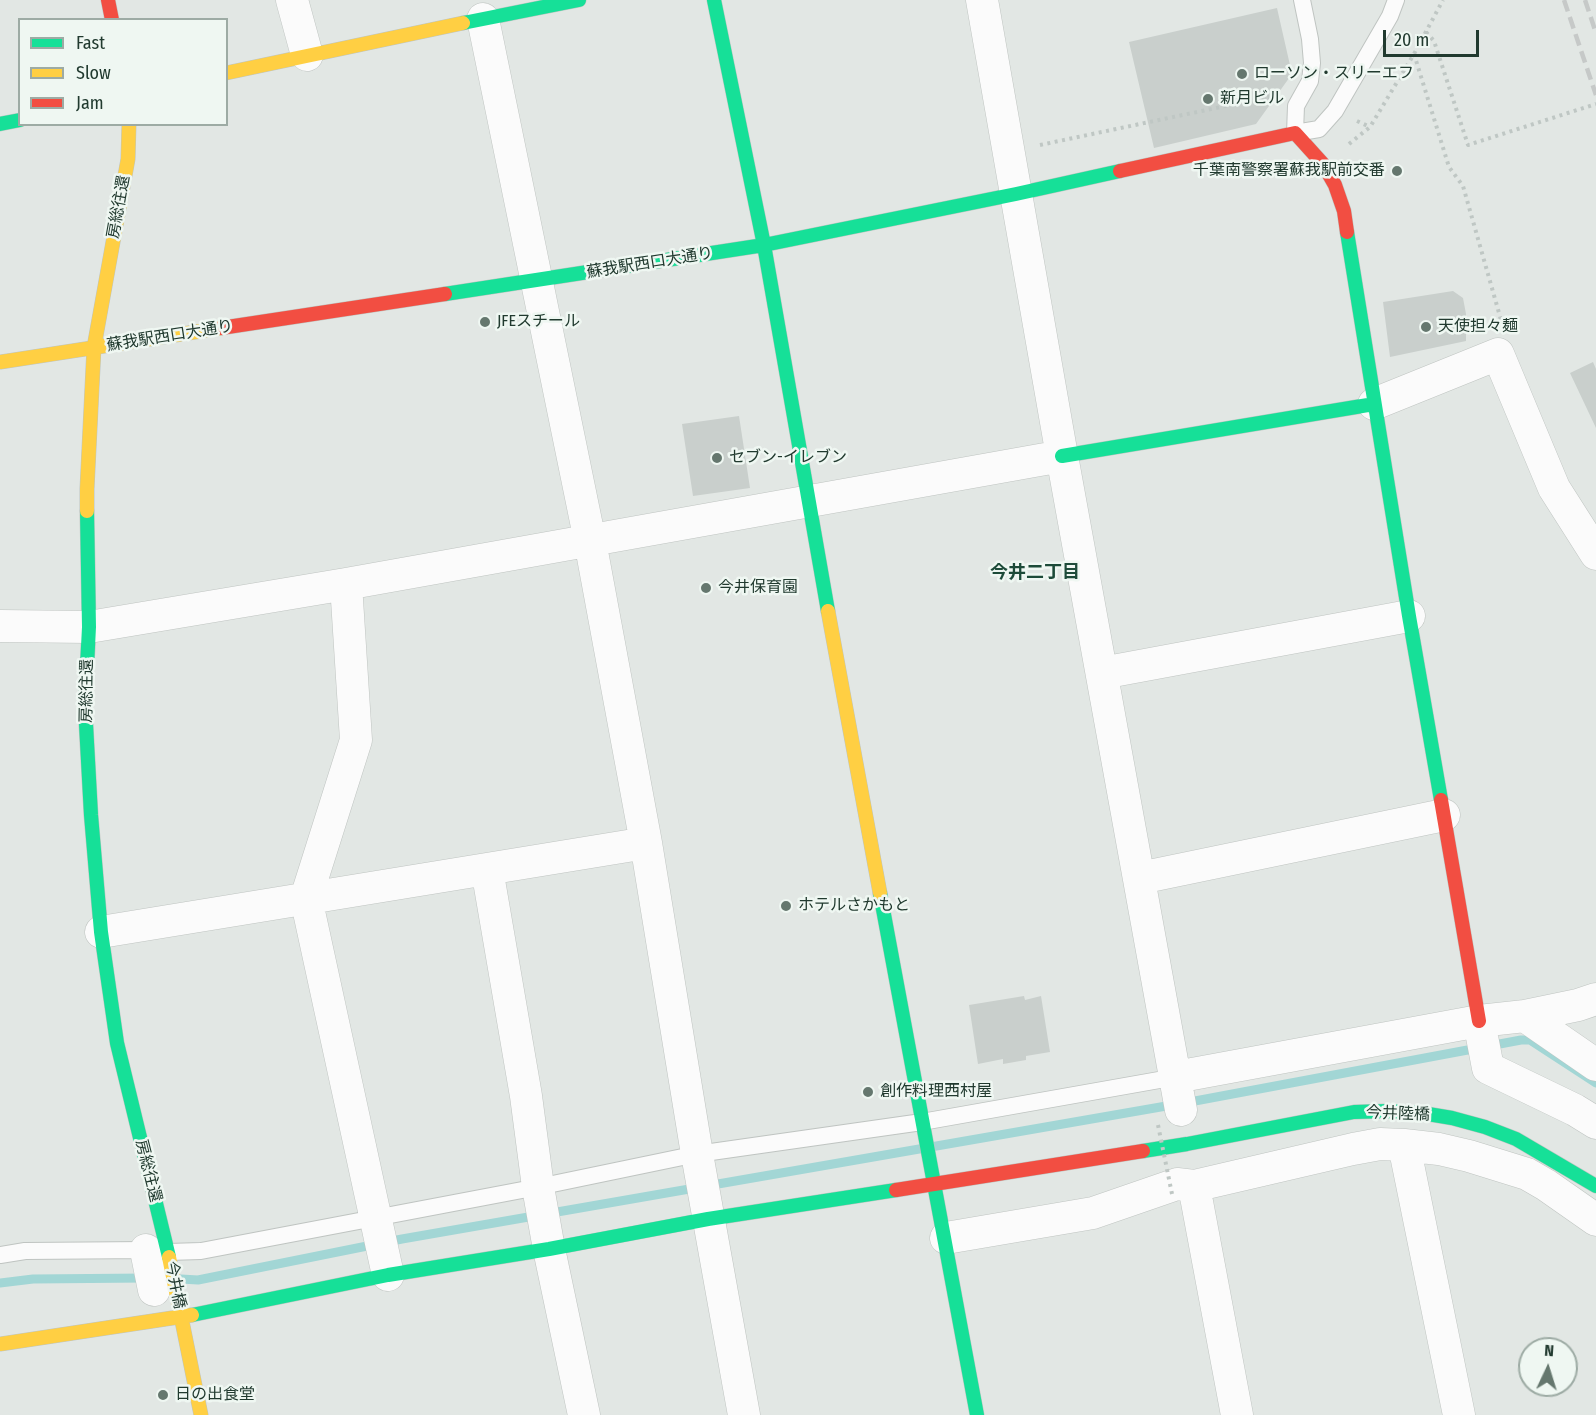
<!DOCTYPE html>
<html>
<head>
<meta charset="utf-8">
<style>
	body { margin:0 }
	#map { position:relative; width:1596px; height:1415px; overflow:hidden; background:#e2e7e4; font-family:"Fira Sans Condensed",sans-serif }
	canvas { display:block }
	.legend { position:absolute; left:18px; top:18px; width:210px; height:108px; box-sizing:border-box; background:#eff7f2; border:2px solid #9daba4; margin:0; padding:8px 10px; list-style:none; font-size:18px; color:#213a2f }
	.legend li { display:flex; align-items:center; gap:12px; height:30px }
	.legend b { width:30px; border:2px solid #9daba4 }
	.north { position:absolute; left:1518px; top:1337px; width:60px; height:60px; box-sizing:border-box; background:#eff7f2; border:2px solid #9daba4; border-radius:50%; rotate:4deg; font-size:16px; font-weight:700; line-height:24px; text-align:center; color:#213a2f }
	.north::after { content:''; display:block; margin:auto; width:21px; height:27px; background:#65776e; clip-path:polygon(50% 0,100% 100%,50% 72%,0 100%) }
	.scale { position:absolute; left:1383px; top:30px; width:96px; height:27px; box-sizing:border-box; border:3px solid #213a2f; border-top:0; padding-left:8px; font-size:18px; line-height:21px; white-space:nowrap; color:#213a2f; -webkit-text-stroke:4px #eff7f2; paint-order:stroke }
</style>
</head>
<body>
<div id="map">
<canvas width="1596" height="1415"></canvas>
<ul class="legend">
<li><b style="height:8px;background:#16e098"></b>Fast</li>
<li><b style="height:8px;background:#ffcf43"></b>Slow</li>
<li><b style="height:8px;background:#f24e42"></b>Jam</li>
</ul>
<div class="north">N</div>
<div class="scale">20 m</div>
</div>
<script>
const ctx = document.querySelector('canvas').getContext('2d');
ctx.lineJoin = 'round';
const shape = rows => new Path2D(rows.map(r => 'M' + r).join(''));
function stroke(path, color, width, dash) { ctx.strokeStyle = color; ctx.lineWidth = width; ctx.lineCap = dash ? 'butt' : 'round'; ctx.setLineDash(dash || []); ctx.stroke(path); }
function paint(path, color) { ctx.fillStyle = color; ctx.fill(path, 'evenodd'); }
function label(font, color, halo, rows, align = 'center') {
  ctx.font = font + ' "Fira Sans Condensed","Noto Sans JP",sans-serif'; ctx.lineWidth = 5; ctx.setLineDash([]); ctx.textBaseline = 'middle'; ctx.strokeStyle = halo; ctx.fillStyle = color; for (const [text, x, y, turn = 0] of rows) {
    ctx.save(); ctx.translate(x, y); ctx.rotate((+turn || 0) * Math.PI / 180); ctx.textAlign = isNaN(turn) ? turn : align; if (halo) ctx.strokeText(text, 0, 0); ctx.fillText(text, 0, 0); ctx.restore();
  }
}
stroke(shape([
	[181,1279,198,1280,402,1239,1195,1101,1521,1040,1530,1040,1596,1083],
	[0,1283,33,1279,146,1278]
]), '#a2d6d5', 9);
paint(shape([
	[1277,8,1292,74,1256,124,1154,148,1129,42],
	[1453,291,1463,298,1466,314,1466,341,1390,357,1383,302],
	[1593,362,1596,369,1596,428,1570,373],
	[739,416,750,488,693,496,682,424],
	[1024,996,1025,1000,1041,996,1050,1052,1026,1056,1026,1060,1003,1064,1003,1059,978,1064,969,1005]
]), '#c9cfcc');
const lane = shape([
	[1302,0,1310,39,1312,63,1310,81,1296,106,1295,133,1319,129,1335,111,1390,16,1396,0],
	[0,1255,25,1251,146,1250,168,1252,201,1251,538,1187,697,1154,922,1122,1176,1077]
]);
const street = shape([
	[292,0,307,55],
	[982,0,1062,456,1181,1110],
	[483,19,590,541,646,843,697,1154,744,1415],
	[1374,404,1498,354,1554,488,1596,554],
	[346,584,356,740,306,898,388,1275],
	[0,626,89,627,346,584,1062,456],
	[1102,673,1409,616],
	[487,869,526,1096,538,1187,549,1249,584,1415],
	[1140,878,1444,815],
	[101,932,646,843],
	[1525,1016,1596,1065],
	[1479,1021,1488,1068,1575,1110,1596,1123],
	[1176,1077,1479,1021,1525,1016,1578,1005,1596,999],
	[1404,1145,1459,1415],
	[946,1238,1093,1213,1177,1184,1194,1186],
	[146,1250,154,1290],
	[1237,1415,1194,1186,1353,1149,1380,1144,1404,1145,1439,1149,1469,1156,1527,1174,1546,1185,1596,1220]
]);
const fast = shape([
	[714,0,764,245,828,611],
	[463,23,579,0],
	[0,124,20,120],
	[1347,232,1409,616,1441,800],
	[445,294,764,245,1016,194,1120,171],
	[1062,456,1374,404],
	[87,511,89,627,85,706,91,815,101,932,117,1043,169,1257],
	[880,893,977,1415],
	[1143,1151,1187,1144,1354,1112,1388,1111,1422,1113,1452,1118,1485,1127,1516,1139,1596,1186],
	[192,1315,388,1275,549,1249,708,1219,896,1190]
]);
const slow = shape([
	[226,73,463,23],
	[0,362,221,328],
	[87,511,87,489,94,347,128,159,129,124],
	[828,611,880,893],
	[169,1257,201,1415],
	[0,1344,192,1315]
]);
const jam = shape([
	[108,0,112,20],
	[1120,171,1295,133,1323,164,1335,185,1344,211,1347,232],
	[221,328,445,294],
	[1441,800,1479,1021],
	[896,1190,1143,1151]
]);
stroke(lane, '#bfc4c1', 18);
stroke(street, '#bfc4c1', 33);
stroke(fast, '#bec5c1', 15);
stroke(slow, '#bec5c1', 15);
stroke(jam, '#bec5c1', 15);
stroke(shape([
	[1426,32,1434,41,1468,145,1596,104],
	[1414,54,1449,167,1463,186,1501,320,1501,324],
	[1357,121,1370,127],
	[1349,144,1370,127,1414,54,1443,0],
	[1040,145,1273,96]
]), '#bfc7c4', 4, [3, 4.5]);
stroke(lane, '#fbfbfb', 16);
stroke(street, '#fbfbfb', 32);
stroke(fast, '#16e098', 14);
stroke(slow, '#ffcf43', 14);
stroke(jam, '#f24e42', 14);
stroke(shape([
	[1564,0,1596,95],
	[1585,0,1596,33]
]), '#c6c9c8', 4.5, [12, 6]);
stroke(shape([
	[1158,1125,1172,1194]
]), '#bfc7c4', 4, [3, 4.5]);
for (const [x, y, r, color] of [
	[1242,74,6,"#65776e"],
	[1208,99,6,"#65776e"],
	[1397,171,6,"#65776e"],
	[485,322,6,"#65776e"],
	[1426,327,6,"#65776e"],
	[717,458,6,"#65776e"],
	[706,588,6,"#65776e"],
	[786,906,6,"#65776e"],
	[868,1092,6,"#65776e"],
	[163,1395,6,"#65776e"]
]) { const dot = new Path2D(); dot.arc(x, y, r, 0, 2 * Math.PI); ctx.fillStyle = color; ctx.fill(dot); stroke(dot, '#eff7f2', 2); }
label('16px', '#213a2f', '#eff7f2', [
	["ローソン・スリーエフ",1254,74],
	["新月ビル",1220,99],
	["千葉南警察署蘇我駅前交番",1385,171,"right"],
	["JFEスチール",497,322],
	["天使担々麺",1438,327],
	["セブン-イレブン",729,458],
	["今井保育園",718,588],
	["ホテルさかもと",798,906],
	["創作料理西村屋",880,1092],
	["日の出食堂",175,1395]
], 'left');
label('16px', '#213a2f', '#eff7f2', [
	["房総往還",119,207,-80],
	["蘇我駅西口大通り",650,263,-9],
	["蘇我駅西口大通り",170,336,-9],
	["房総往還",87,691,-89],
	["今井陸橋",1398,1114,2],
	["房総往還",148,1171,76],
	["今井橋",175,1285,79]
]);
label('bold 18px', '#1d4b39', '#eff7f2', [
	["今井二丁目",1035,573]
]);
</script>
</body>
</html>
